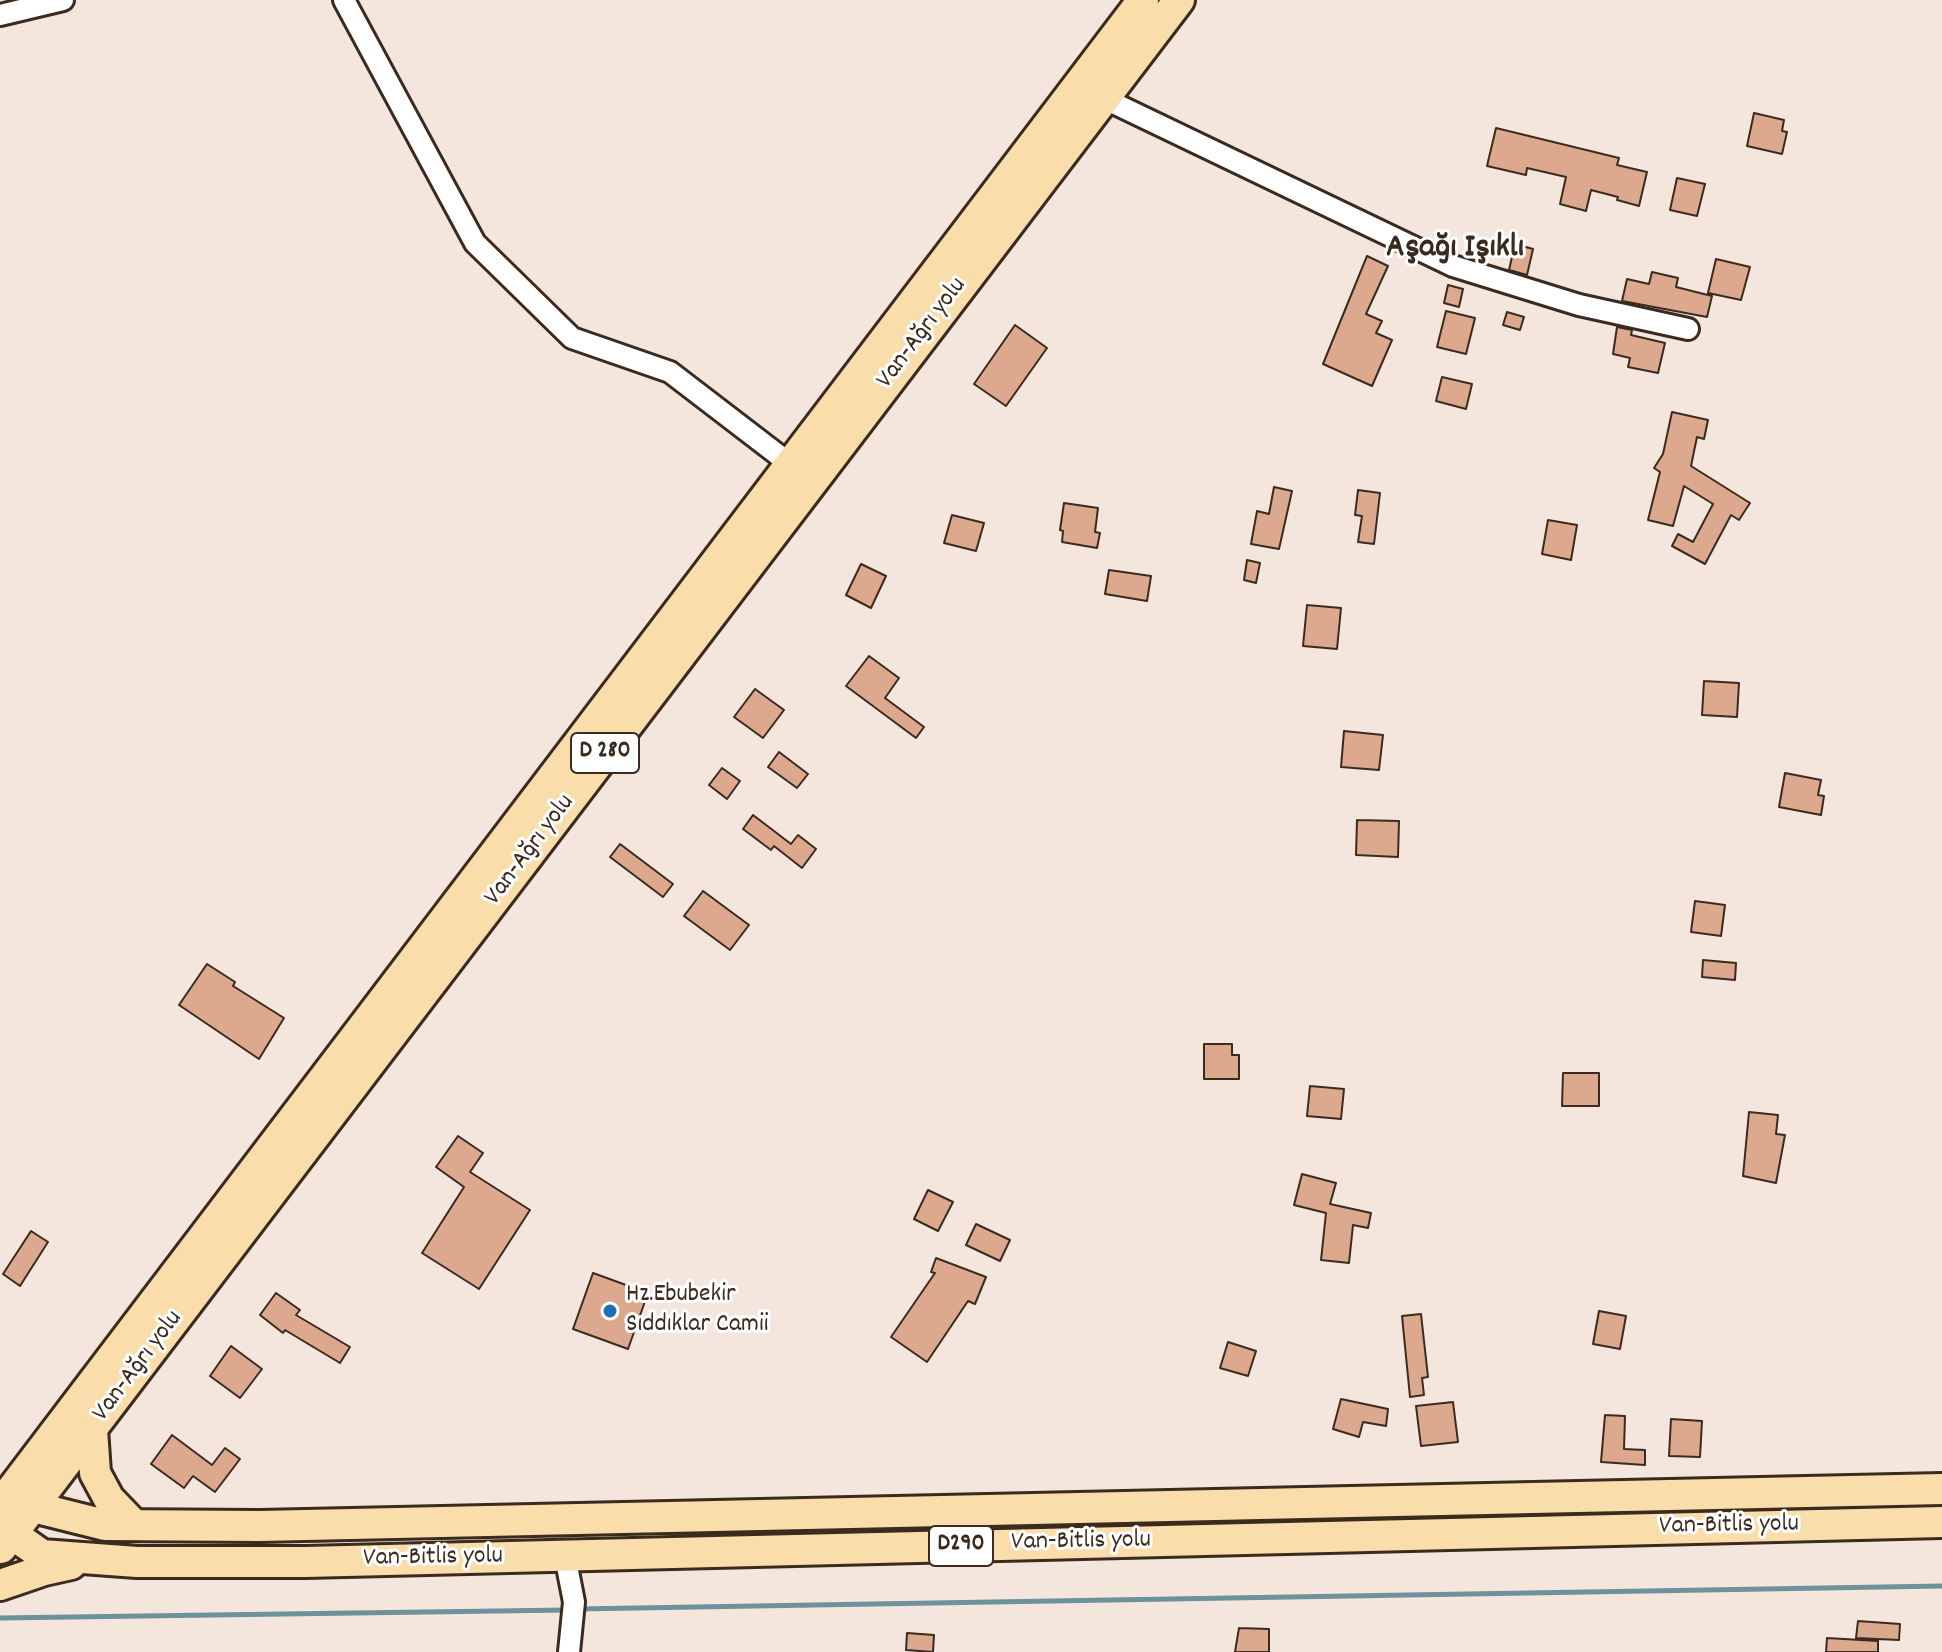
<!DOCTYPE html>
<html>
<head>
<meta charset="utf-8">
<style>
	body { margin:0 }
	canvas { display:block; background:#f4e5dd }
</style>
</head>
<body>
<canvas width="1942" height="1652"></canvas>
<script>
const ctx = document.querySelector('canvas').getContext('2d');
ctx.lineJoin = 'round';
const shape = rows => new Path2D(rows.map(r => 'M' + r).join(''));
function stroke(path, color, width, dash) { ctx.strokeStyle = color; ctx.lineWidth = width; ctx.lineCap = dash ? 'butt' : 'round'; ctx.setLineDash(dash || []); ctx.stroke(path); }
function paint(path, color) { ctx.fillStyle = color; ctx.fill(path, 'evenodd'); }
function label(font, color, halo, rows, align = 'center') {
  ctx.font = font + ' Dekko,sans-serif'; ctx.lineWidth = 6; ctx.setLineDash([]); ctx.textBaseline = 'middle'; ctx.strokeStyle = halo; ctx.fillStyle = color; for (const [text, x, y, turn = 0] of rows) {
    ctx.save(); ctx.translate(x, y); ctx.rotate((+turn || 0) * Math.PI / 180); ctx.textAlign = isNaN(turn) ? turn : align; if (halo) ctx.strokeText(text, 0, 0); ctx.fillText(text, 0, 0); ctx.restore();
  }
}
stroke(shape([
	[577,1609,1942,1586],
	[0,1618,567,1610]
]), '#6d929c', 5);
const building = shape([
	[1754,113,1784,120,1782,131,1787,132,1782,154,1747,146,1754,113],
	[1496,128,1619,158,1617,165,1647,172,1639,206,1617,200,1618,197,1591,190,1586,211,1560,204,1566,177,1527,168,1526,175,1487,166,1496,128],
	[1677,178,1705,184,1697,216,1670,210,1677,178],
	[1515,244,1533,249,1527,275,1509,270,1515,244],
	[1367,256,1388,266,1366,314,1382,321,1376,333,1392,340,1372,386,1323,364,1367,256],
	[1716,259,1750,267,1741,300,1708,293,1716,259],
	[1652,272,1678,278,1676,287,1712,296,1707,317,1622,301,1627,279,1649,284,1652,272],
	[1448,285,1463,289,1459,307,1444,303,1448,285],
	[1446,311,1475,318,1466,354,1437,347,1446,311],
	[1507,312,1524,317,1520,330,1503,325,1507,312],
	[1015,325,1047,348,1006,406,974,384,1015,325],
	[1617,327,1632,330,1631,335,1665,343,1658,373,1628,367,1630,358,1613,354,1617,327],
	[1442,377,1472,384,1466,409,1436,401,1442,377],
	[1672,412,1708,420,1704,439,1697,437,1691,466,1750,503,1739,520,1731,515,1705,564,1672,546,1678,534,1693,542,1713,504,1684,486,1673,526,1648,520,1660,472,1654,468,1663,454,1672,412],
	[1274,487,1292,491,1279,549,1251,544,1257,511,1269,514,1274,487],
	[1358,490,1380,493,1374,544,1358,542,1362,516,1355,515,1358,490],
	[1064,503,1098,508,1095,532,1100,533,1097,548,1062,542,1063,531,1060,530,1064,503],
	[952,515,984,523,976,551,944,543,952,515],
	[1548,520,1577,525,1571,560,1542,554,1548,520],
	[1247,560,1260,563,1256,583,1244,580,1247,560],
	[861,564,886,576,871,608,846,595,861,564],
	[1109,570,1151,576,1147,601,1105,594,1109,570],
	[1307,605,1341,608,1337,649,1303,646,1307,605],
	[869,656,899,678,885,698,924,727,916,738,846,686,869,656],
	[1704,681,1739,683,1737,717,1702,715,1704,681],
	[755,689,784,710,763,738,734,717,755,689],
	[1344,731,1383,735,1379,770,1341,767,1344,731],
	[779,752,808,774,797,788,768,767,779,752],
	[722,768,740,781,727,799,709,785,722,768],
	[1785,773,1821,780,1818,795,1824,796,1821,815,1779,807,1785,773],
	[753,815,791,844,798,835,816,849,802,868,774,846,771,850,743,829,753,815],
	[1357,820,1399,821,1398,857,1356,855,1357,820],
	[620,844,673,884,663,897,610,857,620,844],
	[703,891,749,925,730,950,684,916,703,891],
	[1695,901,1725,905,1721,936,1691,932,1695,901],
	[1703,960,1736,963,1735,980,1702,977,1703,960],
	[207,964,235,982,233,986,284,1018,259,1059,179,1005,207,964],
	[1204,1044,1232,1044,1232,1055,1239,1055,1239,1079,1204,1079,1204,1044],
	[1563,1073,1599,1073,1599,1106,1562,1106,1563,1073],
	[1310,1086,1344,1089,1341,1119,1307,1116,1310,1086],
	[1749,1112,1778,1115,1776,1134,1785,1135,1776,1183,1743,1176,1749,1112],
	[458,1136,483,1153,470,1172,530,1210,479,1289,422,1253,464,1187,436,1167,458,1136],
	[1302,1174,1336,1183,1330,1204,1371,1213,1368,1228,1353,1225,1349,1263,1321,1260,1326,1213,1294,1205,1302,1174],
	[928,1190,953,1202,938,1231,914,1219,928,1190],
	[976,1224,1010,1240,1000,1261,966,1245,976,1224],
	[31,1231,48,1242,20,1286,3,1274,31,1231],
	[936,1258,986,1277,975,1304,968,1301,927,1362,891,1337,935,1273,931,1272,936,1258],
	[593,1273,648,1293,628,1349,573,1329,593,1273],
	[276,1293,300,1310,296,1315,350,1347,340,1363,285,1330,283,1333,260,1315,276,1293],
	[1599,1311,1626,1316,1620,1349,1593,1344,1599,1311],
	[1421,1314,1428,1377,1422,1378,1424,1395,1410,1397,1402,1316,1421,1314],
	[1228,1342,1256,1351,1248,1376,1220,1368,1228,1342],
	[231,1346,262,1369,240,1398,210,1376,231,1346],
	[1341,1399,1388,1409,1386,1426,1363,1422,1359,1437,1333,1429,1341,1399],
	[1453,1402,1458,1442,1421,1446,1416,1406,1453,1402],
	[1605,1415,1625,1416,1624,1449,1645,1450,1645,1465,1601,1462,1605,1415],
	[1671,1419,1702,1421,1700,1457,1669,1456,1671,1419],
	[172,1435,212,1465,225,1448,240,1459,215,1492,193,1476,184,1488,151,1464,172,1435],
	[1858,1621,1900,1624,1899,1640,1856,1638,1858,1621],
	[1239,1628,1269,1629,1269,1652,1235,1652,1239,1628],
	[907,1633,934,1635,933,1652,906,1650,907,1633],
	[1827,1638,1878,1641,1878,1652,1826,1652,1827,1638]
]);
paint(building, '#dca98f');
stroke(building, '#3b2a1e', 2);
const minor = shape([
	[344,0,475,243,572,338,670,372,790,464],
	[0,15,63,0],
	[1103,98,1453,266,1579,305,1688,329],
	[565,1556,574,1602,569,1652]
]);
const highway = shape([
	[92,1429,95,1473,109,1499,134,1525],
	[0,1505,1143,0],
	[15,1507,33,1507,105,1525,260,1526,1942,1489],
	[0,1512,12,1534,42,1555,137,1562,305,1562,1942,1522],
	[1,1548,1179,0],
	[0,1585,44,1570,71,1564]
]);
stroke(minor, '#3b2a1e', 26);
stroke(highway, '#3b2a1e', 36);
stroke(minor, '#fff', 20);
stroke(highway, '#f9deab', 30);
for (const [x, y, r, color] of [
	[610,1311,8,"#1f6fb2"]
]) { const dot = new Path2D(); dot.arc(x, y, r, 0, 2 * Math.PI); ctx.fillStyle = color; ctx.fill(dot); stroke(dot, '#fff', 3); }
for (const [x, y, w] of [
	[605,753,68],
	[961,1546,64]
]) { const box = new Path2D(); box.roundRect(x - w / 2, y - 20, w, 40, 6); ctx.fillStyle = '#fff'; ctx.fill(box); stroke(box, '#3b2a1e', 2); }
label('bold 24px', '#3b2a1e', null, [
	["D 280",605,753],
	["D290",961,1546]
]);
label('26px', '#3b2a1e', '#fff', [
	["Van-Ağrı yolu",923,334,-53],
	["Van-Ağrı yolu",531,851,-53],
	["Van-Ağrı yolu",139,1367,-53],
	["Van-Bitlis yolu",1729,1527,-1],
	["Van-Bitlis yolu",1081,1543,-1],
	["Van-Bitlis yolu",433,1559,-1]
]);
label('26px', '#3b2a1e', '#fff', [
	["Hz.Ebubekir",626,1296],
	["Sıddıklar Camii",626,1326]
], 'left');
label('bold 34px', '#3b2a1e', '#fff', [
	["Aşağı Işıklı",1455,250]
]);
</script>
</body>
</html>
